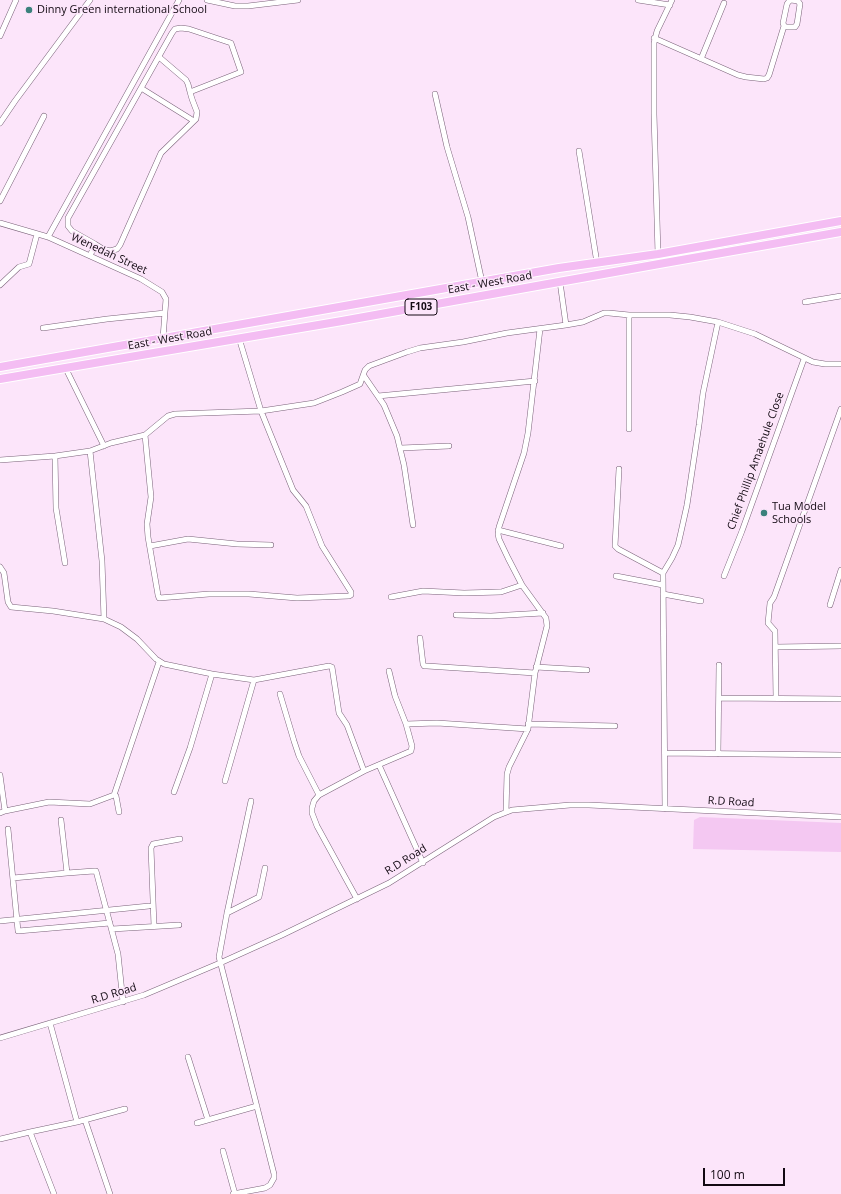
<!DOCTYPE html>
<html>
<head>
<meta charset="utf-8">
<style>
	body { margin:0 }
	#map { position:relative; width:841px; height:1194px; overflow:hidden; background:#fce5fa; font-family:"Open Sans",sans-serif }
	canvas { display:block }
	.scale { position:absolute; left:703px; top:1168px; width:82px; height:18px; box-sizing:border-box; border:2px solid #120912; border-top:0; padding-left:5px; font-size:12px; line-height:14px; white-space:nowrap; color:#120912; -webkit-text-stroke:3px #fce5fa; paint-order:stroke }
</style>
</head>
<body>
<div id="map">
<canvas width="841" height="1194"></canvas>
<div class="scale">100 m</div>
</div>
<script>
const ctx = document.querySelector('canvas').getContext('2d');
ctx.lineJoin = 'round';
function paint(path, color) { ctx.fillStyle = color; ctx.fill(path, 'evenodd'); }
const shape = rows => new Path2D(rows.map(r => 'M' + r).join(''));
function stroke(path, color, width, dash) { ctx.strokeStyle = color; ctx.lineWidth = width; ctx.lineCap = dash ? 'butt' : 'round'; ctx.setLineDash(dash || []); ctx.stroke(path); }
function label(font, color, halo, rows, align = 'center') {
  ctx.font = font + ' "Open Sans",sans-serif'; ctx.lineWidth = 3; ctx.setLineDash([]); ctx.textBaseline = 'middle'; ctx.strokeStyle = halo; ctx.fillStyle = color; for (const [text, x, y, turn = 0] of rows) {
    ctx.save(); ctx.translate(x, y); ctx.rotate((+turn || 0) * Math.PI / 180); ctx.textAlign = isNaN(turn) ? turn : align; if (halo) ctx.strokeText(text, 0, 0); ctx.fillText(text, 0, 0); ctx.restore();
  }
}
paint(shape([
	[700,817,841,823,841,852,693,849,694,820]
]), '#f4c8f2');
const minor = shape([
	[207,0,235,6,248,6,298,0],
	[638,0,670,5],
	[790,0,787,4,783,23,784,26,787,27,795,27,797,24,800,4,798,1,791,0],
	[0,36,16,0],
	[654,38,738,75,746,77,764,79,767,78,769,75,784,26],
	[159,57,186,80,188,84,190,92],
	[701,59,724,3],
	[141,88,194,121],
	[435,94,447,147,468,217,482,282],
	[0,123,15,101,90,0],
	[579,151,597,263],
	[0,201,44,116],
	[0,223,48,237,141,279,162,292,166,299,163,338],
	[48,237,179,0],
	[658,254,654,114,654,43,657,31,672,0],
	[90,256,95,244,103,249,110,251,117,249,120,245,161,153,196,119,197,112,192,99,190,92,241,72,231,43,189,29,181,28,175,29,172,33,68,218,68,226,72,231,95,244],
	[560,282,566,325],
	[0,285,19,267,29,264,37,234],
	[805,302,841,296],
	[43,328,107,319,165,313],
	[65,367,104,446],
	[364,376,384,405,397,436,404,465,413,525],
	[378,396,535,381],
	[629,429,629,315],
	[145,435,151,497,147,524,148,537,158,595,159,598,209,594,249,594,297,598,349,596,351,595,351,592,322,546,306,506,293,490,261,411,239,338],
	[401,448,449,446],
	[90,451,102,561,104,619],
	[55,456,56,508,65,563],
	[0,460,55,456,90,451,111,443,145,435,168,416,175,414,261,411,314,403,342,392,360,384,365,370,369,366,407,352,420,348,463,342,507,333,566,325,583,322,604,313,609,313,629,315,670,315,690,317,718,322,755,334,813,362,825,364,841,364],
	[619,469,615,546,618,549,663,573],
	[498,530,561,546],
	[150,546,188,539,237,544,271,545],
	[0,567,4,573,8,602,11,607,53,611,104,619,121,627,137,639,156,659,164,664,212,674,254,680,329,666,332,667,339,713,347,725,364,771],
	[616,576,663,585],
	[724,576,742,531,804,359],
	[663,594,701,601],
	[391,597,423,591,464,593,501,592,522,585],
	[830,605,841,570],
	[456,615,491,616,543,613],
	[420,638,423,664,424,666,427,666,535,673],
	[776,647,841,646],
	[536,667,587,670],
	[280,694,294,741,299,756,319,795],
	[719,698,841,699],
	[776,698,775,631,768,623,770,603,774,597,841,409],
	[406,724,437,723,528,729],
	[528,724,615,726],
	[665,753,841,755],
	[718,754,719,665],
	[379,765,423,863],
	[0,775,5,811],
	[225,781,254,680],
	[174,792,190,748,212,674],
	[665,809,663,573,672,558,678,545,681,532,687,505,699,425,703,393,718,322],
	[119,812,116,796,114,795,159,662],
	[506,812,507,774,509,767,528,729,535,673,547,626,546,618,522,585,508,558,499,539,498,534,499,527,524,453,528,433,540,329],
	[0,813,5,811,49,802,90,804,114,795],
	[61,820,67,873],
	[8,829,18,931,110,923],
	[13,878,67,873,94,871,96,871,118,954,123,1002],
	[357,899,317,826,312,813,312,808,314,801,319,795,364,771,411,751,412,746,406,724,395,696,389,671],
	[227,913,259,897,265,868],
	[0,921,149,906],
	[154,926,151,848,153,844,180,839],
	[112,929,179,925],
	[50,1023,77,1122],
	[0,1038,144,995,220,963,282,935,389,883,494,817,512,810,570,805,589,805,841,817],
	[188,1057,208,1120],
	[85,1120,110,1194],
	[197,1123,257,1106],
	[30,1132,54,1194],
	[0,1139,30,1132,77,1122,125,1109],
	[223,1151,235,1194],
	[233,1194,265,1188,270,1185,274,1178,274,1174,219,957,227,913,251,801]
]);
const primary = shape([
	[0,367,559,268,658,254,841,221],
	[0,379,342,321,659,264,841,232]
]);
stroke(minor, '#7a6279', 6);
stroke(primary, '#fff', 10);
stroke(minor, '#fff', 5);
stroke(primary, '#f4bdf3', 8);
for (const [x, y, r, color] of [
	[29,10,4,"#3a817c"],
	[764,513,4,"#3a817c"]
]) { const dot = new Path2D(); dot.arc(x, y, r, 0, 2 * Math.PI); ctx.fillStyle = color; ctx.fill(dot); stroke(dot, '#fce5fa', 1.5); }
for (const [x, y, w] of [
	[421,307,32]
]) { const box = new Path2D(); box.roundRect(x - w / 2, y - 8, w, 16, 3); ctx.fillStyle = '#fce5fa'; ctx.fill(box); stroke(box, '#120912', 1); }
label('bold 10px', '#120912', null, [
	["F103",421,307]
]);
label('11px', '#120912', '#fce5fa', [
	["Dinny Green international School",37,10],
	["Tua Model",772,507],
	["Schools",772,520]
], 'left');
label('11px', '#120912', '#fce5fa', [
	["Wenedah Street",109,254,25],
	["East - West Road",490,283,-10],
	["East - West Road",170,339,-10],
	["Chief Phillip Amaehule Close",756,461,-70],
	["R.D Road",731,802,3],
	["R.D Road",406,860,-32],
	["R.D Road",114,994,-17]
]);
</script>
</body>
</html>
